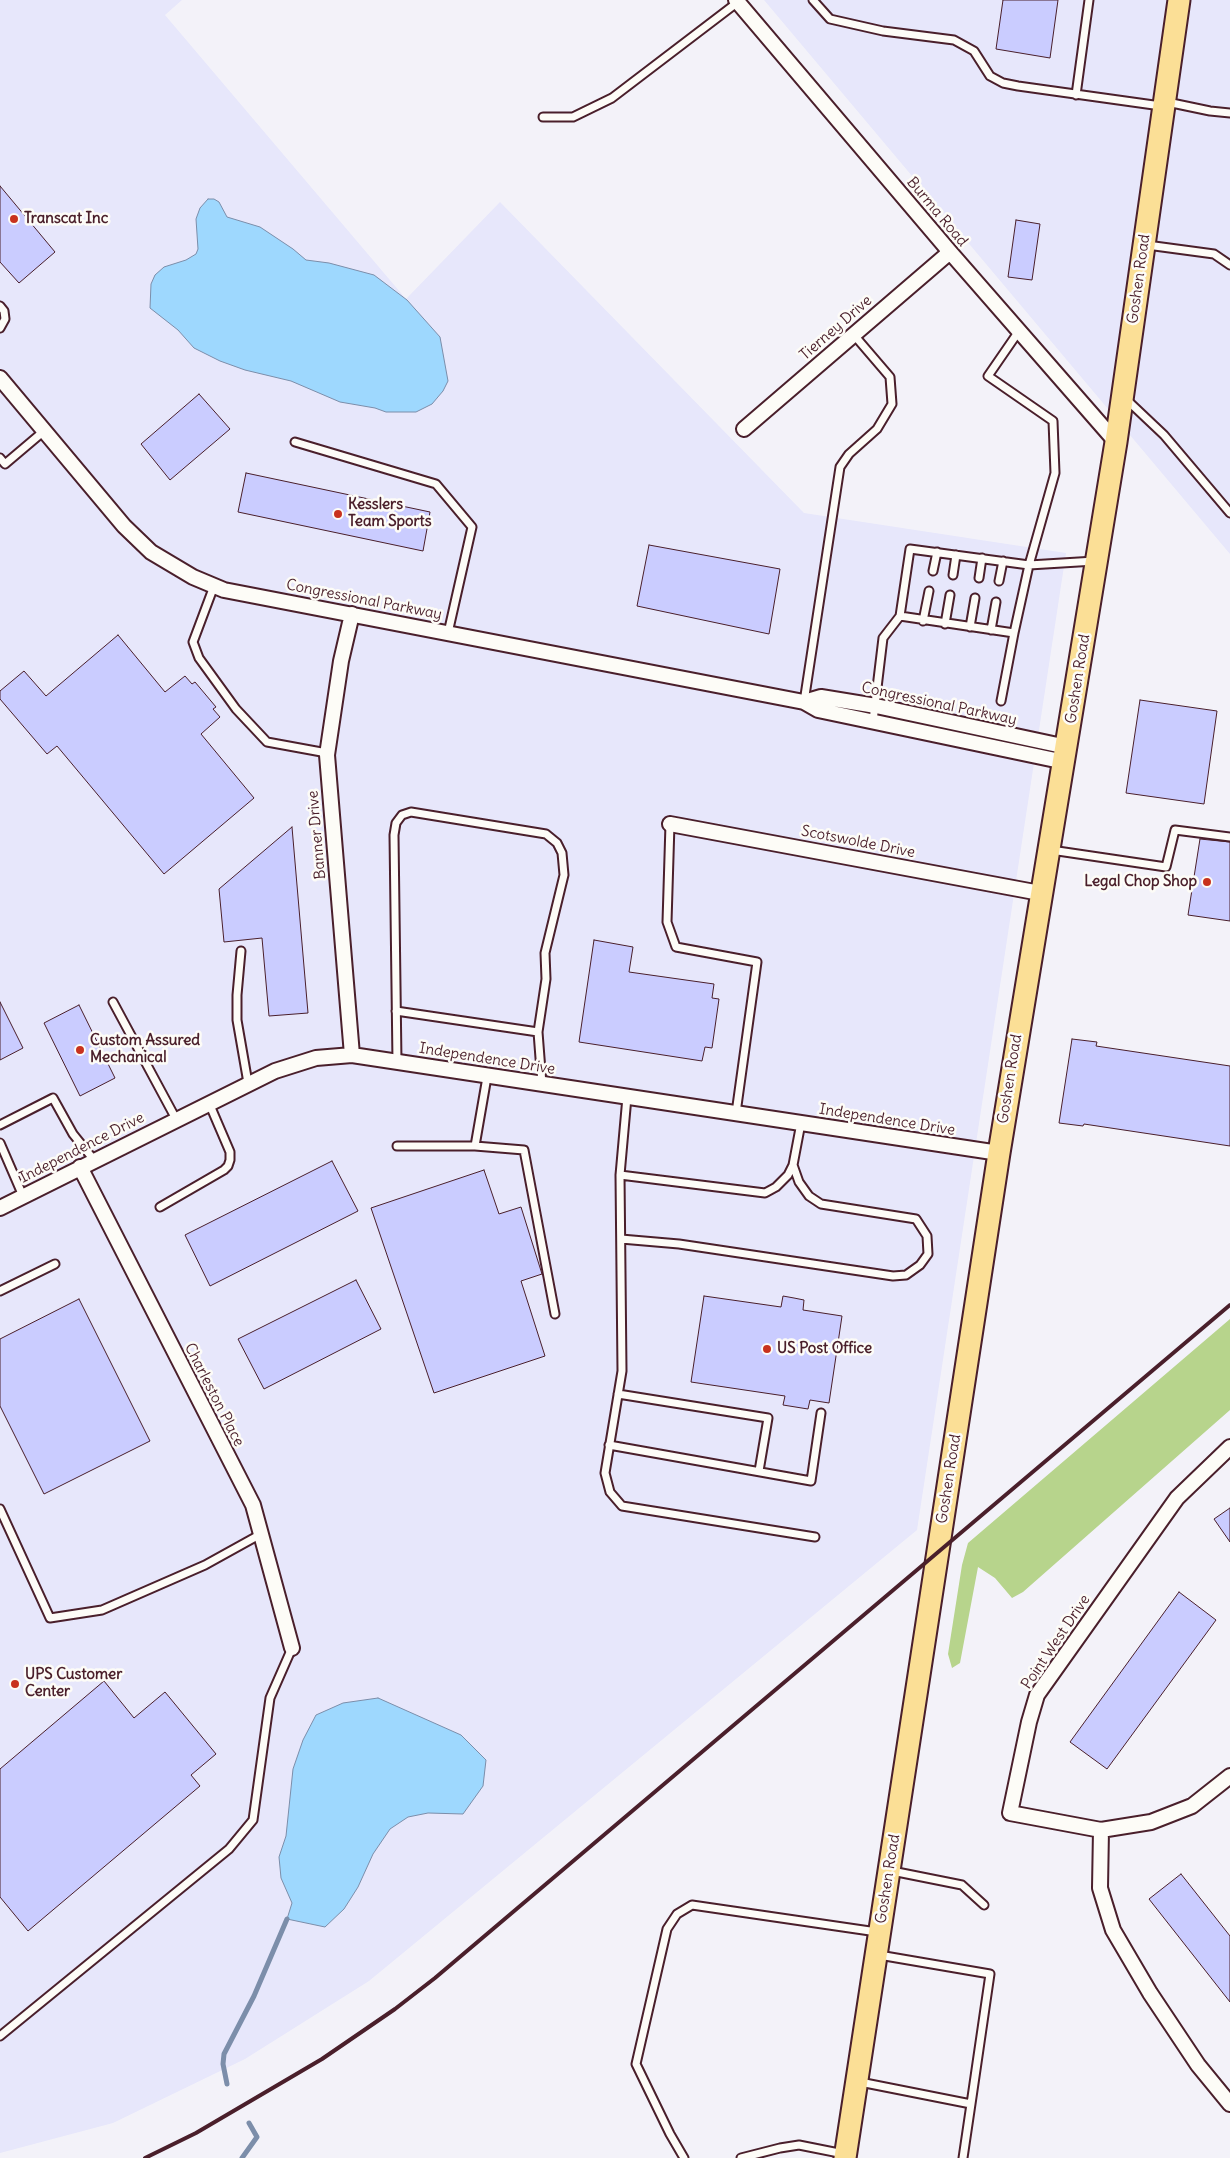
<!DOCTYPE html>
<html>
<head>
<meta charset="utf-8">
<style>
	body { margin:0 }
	canvas { display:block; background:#f3f2f9 }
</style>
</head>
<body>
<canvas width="1230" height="2158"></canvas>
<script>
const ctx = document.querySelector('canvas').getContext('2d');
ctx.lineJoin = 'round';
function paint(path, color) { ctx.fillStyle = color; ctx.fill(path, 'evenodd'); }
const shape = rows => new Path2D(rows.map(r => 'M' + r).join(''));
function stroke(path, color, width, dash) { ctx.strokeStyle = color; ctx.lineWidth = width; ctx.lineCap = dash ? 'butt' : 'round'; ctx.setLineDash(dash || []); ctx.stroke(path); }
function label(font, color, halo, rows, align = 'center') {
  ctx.font = font + ' Delius,sans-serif'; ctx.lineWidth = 5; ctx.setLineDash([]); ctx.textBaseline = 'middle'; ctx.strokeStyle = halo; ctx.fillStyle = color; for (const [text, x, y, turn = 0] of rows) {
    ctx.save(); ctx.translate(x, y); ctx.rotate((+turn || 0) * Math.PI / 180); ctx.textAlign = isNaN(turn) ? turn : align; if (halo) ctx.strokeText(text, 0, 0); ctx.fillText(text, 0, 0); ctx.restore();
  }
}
paint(shape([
	[0,0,182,0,165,15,406,299,500,202,804,513,1066,553,917,1530,369,1981,245,2059,113,2123,0,2153],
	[764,0,1230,0,1230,554]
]), '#e7e7fb');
paint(shape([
	[1230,1319,1230,1410,1023,1592,1012,1598,995,1578,978,1567,960,1663,952,1668,948,1654,962,1565,968,1543]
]), '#b7d48c');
const water = shape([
	[208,199,214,199,219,202,227,217,260,227,293,249,306,260,329,263,374,275,407,300,440,337,448,381,443,391,432,404,416,412,386,412,375,408,340,402,291,381,245,370,220,361,194,348,178,330,150,308,151,284,155,275,164,267,186,260,196,254,198,249,196,219,200,208,208,199],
	[378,1698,461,1735,486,1760,483,1786,463,1814,428,1813,408,1817,390,1829,373,1854,358,1887,344,1909,325,1927,287,1919,292,1903,281,1878,279,1857,286,1836,293,1769,303,1740,316,1715,343,1703,378,1698]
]);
paint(water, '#9ed8fe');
stroke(water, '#7c8eaa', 1);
stroke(shape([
	[227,2084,223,2064,224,2054,254,1996,287,1919],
	[242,2158,257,2137,249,2123]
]), '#7c8eaa', 5);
const building = shape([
	[1003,0,1058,0,1050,58,996,49,1003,0],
	[0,186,55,252,19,283,0,262,0,186],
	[1016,220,1040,224,1032,280,1008,277,1016,220],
	[199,394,230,429,170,480,141,444,199,394],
	[246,473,430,512,423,551,238,512,246,473],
	[649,545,780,569,769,634,637,606,649,545],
	[118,635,165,692,185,676,192,684,195,682,216,707,213,709,220,717,201,734,254,798,164,874,57,746,47,754,0,699,0,691,24,671,46,696,118,635],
	[1140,700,1217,711,1204,804,1126,793,1140,700],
	[292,827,308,1013,269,1016,262,938,224,942,219,889,292,827],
	[1200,839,1230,842,1230,921,1188,915,1200,839],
	[594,940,633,947,629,972,714,984,712,998,719,999,712,1048,705,1047,702,1061,579,1042,594,940],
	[0,1002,23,1048,0,1060,0,1002],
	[79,1005,115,1078,80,1096,44,1023,79,1005],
	[1072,1039,1097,1042,1096,1046,1230,1066,1230,1146,1084,1124,1083,1126,1059,1123,1072,1039],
	[332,1161,358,1211,210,1286,185,1235,332,1161],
	[484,1170,499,1214,521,1207,542,1274,521,1281,545,1356,434,1393,371,1208,484,1170],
	[356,1280,381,1329,264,1389,238,1339,356,1280],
	[704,1296,781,1307,783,1296,794,1298,804,1300,803,1310,842,1316,829,1403,810,1400,808,1409,783,1405,785,1396,691,1382,704,1296],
	[79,1299,150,1441,44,1494,0,1406,0,1339,79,1299],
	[1230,1508,1230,1542,1214,1519,1230,1508],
	[1179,1592,1216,1620,1107,1769,1070,1742,1179,1592],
	[104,1681,134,1718,165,1692,216,1754,191,1775,200,1786,28,1931,0,1897,0,1769,104,1681],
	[1181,1874,1230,1936,1230,2002,1149,1899,1181,1874]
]);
paint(building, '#caccff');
stroke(building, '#4a1f2b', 1);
const service = shape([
	[813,0,830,19,883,31,954,40,974,51,990,76,1003,83,1018,86,1161,106],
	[1076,95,1089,0],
	[1167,102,1210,111,1230,113],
	[543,117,573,117,612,98,738,2],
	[1147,245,1214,254,1230,265],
	[0,306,4,311,5,319,0,328],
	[1127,400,1164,435,1230,513],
	[295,442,436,484,472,527,448,633],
	[0,458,5,464,44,431],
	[933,571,937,552],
	[953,575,956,555],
	[979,578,982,558],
	[999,581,1003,561],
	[214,586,193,642,199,658,236,709,267,742,327,753],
	[900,616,910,549,1029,565,1055,473,1053,421,988,376,1019,331],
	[923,621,929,591],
	[945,624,950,595],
	[970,627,975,598],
	[991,630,996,602],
	[1001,701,1014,633],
	[804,702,840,467,849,454,877,429,892,404,890,377,854,335],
	[873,721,883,638,900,616,1014,633,1029,565,1095,561],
	[670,824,667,922,676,947,757,962,736,1113],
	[1051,850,1166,867,1175,830,1230,837],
	[241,951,237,995,237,1020,248,1083],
	[113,1002,176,1119],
	[396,1011,538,1032],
	[397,1062,394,835,396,823,402,815,411,812,546,834,557,843,562,853,564,875,545,953,546,979,538,1032,542,1084],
	[627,1097,620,1175,622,1371,605,1473,610,1492,622,1506,815,1537],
	[0,1125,53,1098,73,1134,94,1160],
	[0,1143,23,1196],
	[397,1146,475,1146,487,1077],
	[475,1146,524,1150,555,1314],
	[620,1175,765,1193,776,1187,788,1175,793,1165],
	[160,1207,224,1170,228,1166,230,1160,230,1152,209,1103],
	[621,1239,679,1244,893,1276,906,1275,920,1265,928,1254,927,1236,916,1219,821,1204,809,1196,799,1182,793,1165,801,1123],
	[0,1291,55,1264],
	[618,1394,768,1418,759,1471],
	[609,1445,811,1481,821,1413],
	[0,1509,50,1618,102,1610,205,1565,261,1534],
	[892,1871,962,1885,984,1905],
	[879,1955,990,1974,971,2104],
	[0,2036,229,1849,253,1820,270,1698,292,1648],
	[860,2082,971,2104,963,2158],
	[684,2158,670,2134,636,2064,667,1929,677,1914,692,1905,877,1932],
	[741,2158,780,2148,799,2145,844,2154]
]);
const minor = shape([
	[736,0,950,252,1116,442],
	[0,378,124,526,151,552,193,577,224,590,804,702,818,710,1065,762],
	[744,429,950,252],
	[804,702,821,697,876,706,1067,747],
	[670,824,1040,893],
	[352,1055,327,755,341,661,352,614],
	[80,1167,253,1505,292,1648],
	[0,1208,275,1071,316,1058,352,1055,999,1153],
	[1230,1447,1177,1498,1037,1695,1029,1722,1010,1813,1101,1830,1151,1822,1192,1806,1230,1776],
	[1101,1830,1100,1888,1113,1930,1150,1993,1198,2065,1230,2104]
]);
const primary = shape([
	[845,2158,999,1153,1116,442,1179,0]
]);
stroke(service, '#4a1f2b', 11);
stroke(minor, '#4a1f2b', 18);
stroke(primary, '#4a1f2b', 25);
stroke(service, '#fdfcf7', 7);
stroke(minor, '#fdfcf7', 14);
stroke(primary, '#fbdf96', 21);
stroke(shape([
	[145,2158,196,2133,322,2059,395,2009,435,1978,1230,1305]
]), '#4a1f2b', 4);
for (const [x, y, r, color] of [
	[14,219,5,"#c8321e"],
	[338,514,5,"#c8321e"],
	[1207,882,5,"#c8321e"],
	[80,1050,5,"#c8321e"],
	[767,1349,5,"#c8321e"],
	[15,1684,5,"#c8321e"]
]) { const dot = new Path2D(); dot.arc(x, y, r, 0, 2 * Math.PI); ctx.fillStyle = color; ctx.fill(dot); stroke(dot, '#fdfcf7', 2); }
label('15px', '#4a1f2b', '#fdfcf7', [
	["Burma Road",937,212,50],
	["Goshen Road",1139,279,-82],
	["Tierney Drive",836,328,-41],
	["Congressional Parkway",364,600,11],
	["Goshen Road",1078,679,-81],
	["Congressional Parkway",939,704,12],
	["Banner Drive",317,835,-95],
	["Scotswolde Drive",858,842,11],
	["Independence Drive",487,1059,9],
	["Goshen Road",1010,1079,-81],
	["Independence Drive",887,1120,9],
	["Independence Drive",82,1148,-27],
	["Charleston Place",214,1395,63],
	["Goshen Road",949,1479,-81],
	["Point West Drive",1056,1642,-56],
	["Goshen Road",888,1879,-81]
]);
label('bold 15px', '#4a1f2b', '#fdfcf7', [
	["Transcat Inc",24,219],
	["Kesslers",348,505],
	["Team Sports",348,522],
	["Legal Chop Shop",1197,882,"right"],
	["Custom Assured",90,1041],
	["Mechanical",90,1058],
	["US Post Office",777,1349],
	["UPS Customer",25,1675],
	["Center",25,1692]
], 'left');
</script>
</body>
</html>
